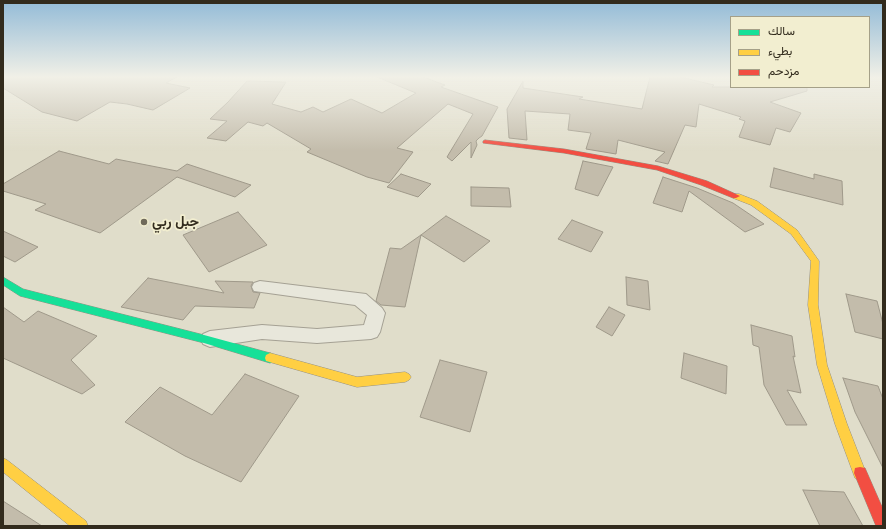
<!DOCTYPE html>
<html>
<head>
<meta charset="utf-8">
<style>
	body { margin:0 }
	#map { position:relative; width:886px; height:529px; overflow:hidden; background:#e0ddca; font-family:Lora,Vazirmatn,serif }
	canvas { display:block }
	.frame { position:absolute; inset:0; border:4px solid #322b1d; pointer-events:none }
	.legend { position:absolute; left:730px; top:16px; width:140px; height:72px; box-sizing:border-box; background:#f2eed0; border:1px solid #a5a088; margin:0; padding:5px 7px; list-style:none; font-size:12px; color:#322b1d }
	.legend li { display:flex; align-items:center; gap:8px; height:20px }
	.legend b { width:20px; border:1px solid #a5a088 }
</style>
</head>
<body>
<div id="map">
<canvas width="886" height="529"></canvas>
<div class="frame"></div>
<ul class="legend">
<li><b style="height:5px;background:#16e098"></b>سالك</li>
<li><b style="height:5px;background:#ffcf43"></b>بطيء</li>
<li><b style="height:5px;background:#f24e42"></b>مزدحم</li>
</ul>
</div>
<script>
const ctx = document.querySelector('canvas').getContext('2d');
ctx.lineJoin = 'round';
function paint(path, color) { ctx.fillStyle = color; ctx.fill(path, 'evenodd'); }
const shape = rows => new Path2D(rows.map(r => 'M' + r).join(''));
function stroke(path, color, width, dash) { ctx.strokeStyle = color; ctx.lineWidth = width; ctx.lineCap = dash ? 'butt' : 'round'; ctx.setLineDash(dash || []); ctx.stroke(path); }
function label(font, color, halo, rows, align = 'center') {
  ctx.font = font + ' Lora,Vazirmatn,serif'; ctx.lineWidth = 3.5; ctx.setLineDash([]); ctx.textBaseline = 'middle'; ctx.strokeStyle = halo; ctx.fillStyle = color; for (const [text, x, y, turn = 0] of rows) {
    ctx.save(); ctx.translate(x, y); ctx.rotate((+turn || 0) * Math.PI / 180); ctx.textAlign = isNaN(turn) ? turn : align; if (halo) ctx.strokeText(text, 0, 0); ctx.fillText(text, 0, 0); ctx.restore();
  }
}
const building = shape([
	[3,77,177,77,166,83,190,88,153,110,127,104,110,102,77,121,42,112,3,88,3,77],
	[377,77,423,77,445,85,441,87,498,107,482,136,479,138,476,141,477,145,471,158,471,142,452,161,447,157,473,114,448,104,397,148,413,152,389,183,367,177,307,152,311,149,267,123,263,126,248,122,226,141,207,138,227,121,210,119,228,102,247,81,286,82,272,104,301,112,313,107,323,112,351,99,382,113,416,93,377,77],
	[650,77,680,77,714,85,712,87,807,87,807,91,770,102,801,113,790,132,776,128,770,145,739,137,745,121,739,119,741,117,699,104,696,127,685,125,668,164,655,161,665,152,618,140,616,154,586,149,591,133,568,130,570,114,525,111,527,140,509,138,507,109,523,81,523,88,583,97,579,99,642,109,650,77],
	[59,151,109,164,116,159,177,171,187,164,251,185,235,197,177,177,100,233,35,210,46,204,3,191,3,184,59,151],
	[583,161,613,167,598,196,575,189,583,161],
	[774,168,814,179,814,174,842,181,843,205,770,187,774,168],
	[401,174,431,184,418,197,387,187,401,174],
	[663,177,697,188,733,203,764,224,745,232,689,191,682,212,653,203,663,177],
	[471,187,509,188,511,207,471,206,471,187],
	[238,212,267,245,209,272,183,235,238,212],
	[446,216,490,241,464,262,421,235,446,216],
	[572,220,603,232,591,252,558,239,572,220],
	[3,231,38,247,15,262,3,256,3,231],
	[421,235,405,307,381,305,376,301,390,248,401,249,421,235],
	[626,277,648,281,650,310,627,305,626,277],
	[148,278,224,293,215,281,253,282,251,286,253,292,260,293,254,308,195,306,183,320,121,307,148,278],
	[846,294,877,301,883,324,883,339,855,332,846,294],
	[3,307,24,322,38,311,97,336,71,360,95,385,82,394,3,358,3,307],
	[609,307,625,315,612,336,596,327,609,307],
	[751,325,792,336,795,357,793,356,801,393,787,390,807,425,786,425,764,385,759,347,753,345,751,325],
	[684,353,727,366,726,394,681,378,684,353],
	[440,360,487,372,470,432,420,417,440,360],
	[245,374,299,396,241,482,185,456,125,422,160,387,212,415,245,374],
	[843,378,878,386,883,399,883,468,855,412,843,378],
	[803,490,844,492,863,526,820,526,803,490],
	[3,501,42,526,3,526,3,501]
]);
paint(building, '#c3bcab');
stroke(building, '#9f998a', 1);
const street = shape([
	[260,281,366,294,382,308,385,313,380,332,377,337,371,339,317,343,262,339,210,347,203,344,201,339,203,334,210,331,262,325,317,329,364,325,367,315,355,305,254,291,252,287,254,283,260,281]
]);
const fast = shape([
	[3,277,23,289,204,335,270,353,274,355,275,358,274,361,270,363,204,343,20,296,3,285,3,277]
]);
const slow = shape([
	[733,194,739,194,757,201,797,230,819,261,818,305,827,365,847,424,866,473,865,478,860,479,855,478,835,424,817,365,808,305,811,261,791,234,751,205,733,198,732,196,733,194],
	[270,353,357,377,405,372,409,374,411,377,409,380,405,382,357,387,266,361,265,358,266,355,270,353],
	[3,458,7,460,86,521,88,526,70,526,3,472,3,458]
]);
const jam = shape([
	[485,140,564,149,658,166,707,181,740,196,736,198,733,198,701,185,657,170,564,153,483,143,483,141,485,140],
	[860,467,865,468,883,509,883,526,876,526,854,473,855,468,860,467]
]);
stroke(street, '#a5a194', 2);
stroke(fast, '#959183', 1);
stroke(slow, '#959183', 1);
stroke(jam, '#959183', 1);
paint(street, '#e8e7db');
paint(fast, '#16e098');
paint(slow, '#ffcf43');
paint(jam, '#f24e42');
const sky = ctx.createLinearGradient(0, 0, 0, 151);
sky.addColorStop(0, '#93bbd7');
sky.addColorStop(0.51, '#f1f0e7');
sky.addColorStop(1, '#f1f0e700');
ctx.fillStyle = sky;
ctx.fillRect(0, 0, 886, 151);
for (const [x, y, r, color] of [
	[144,222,4,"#6f695a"]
]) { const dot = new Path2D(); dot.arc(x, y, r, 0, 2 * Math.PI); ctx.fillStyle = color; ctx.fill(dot); stroke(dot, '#f2eed0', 1.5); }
label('bold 14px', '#322b1d', '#f2eed0', [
	["جبل ربي",152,222]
], 'left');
</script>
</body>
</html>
